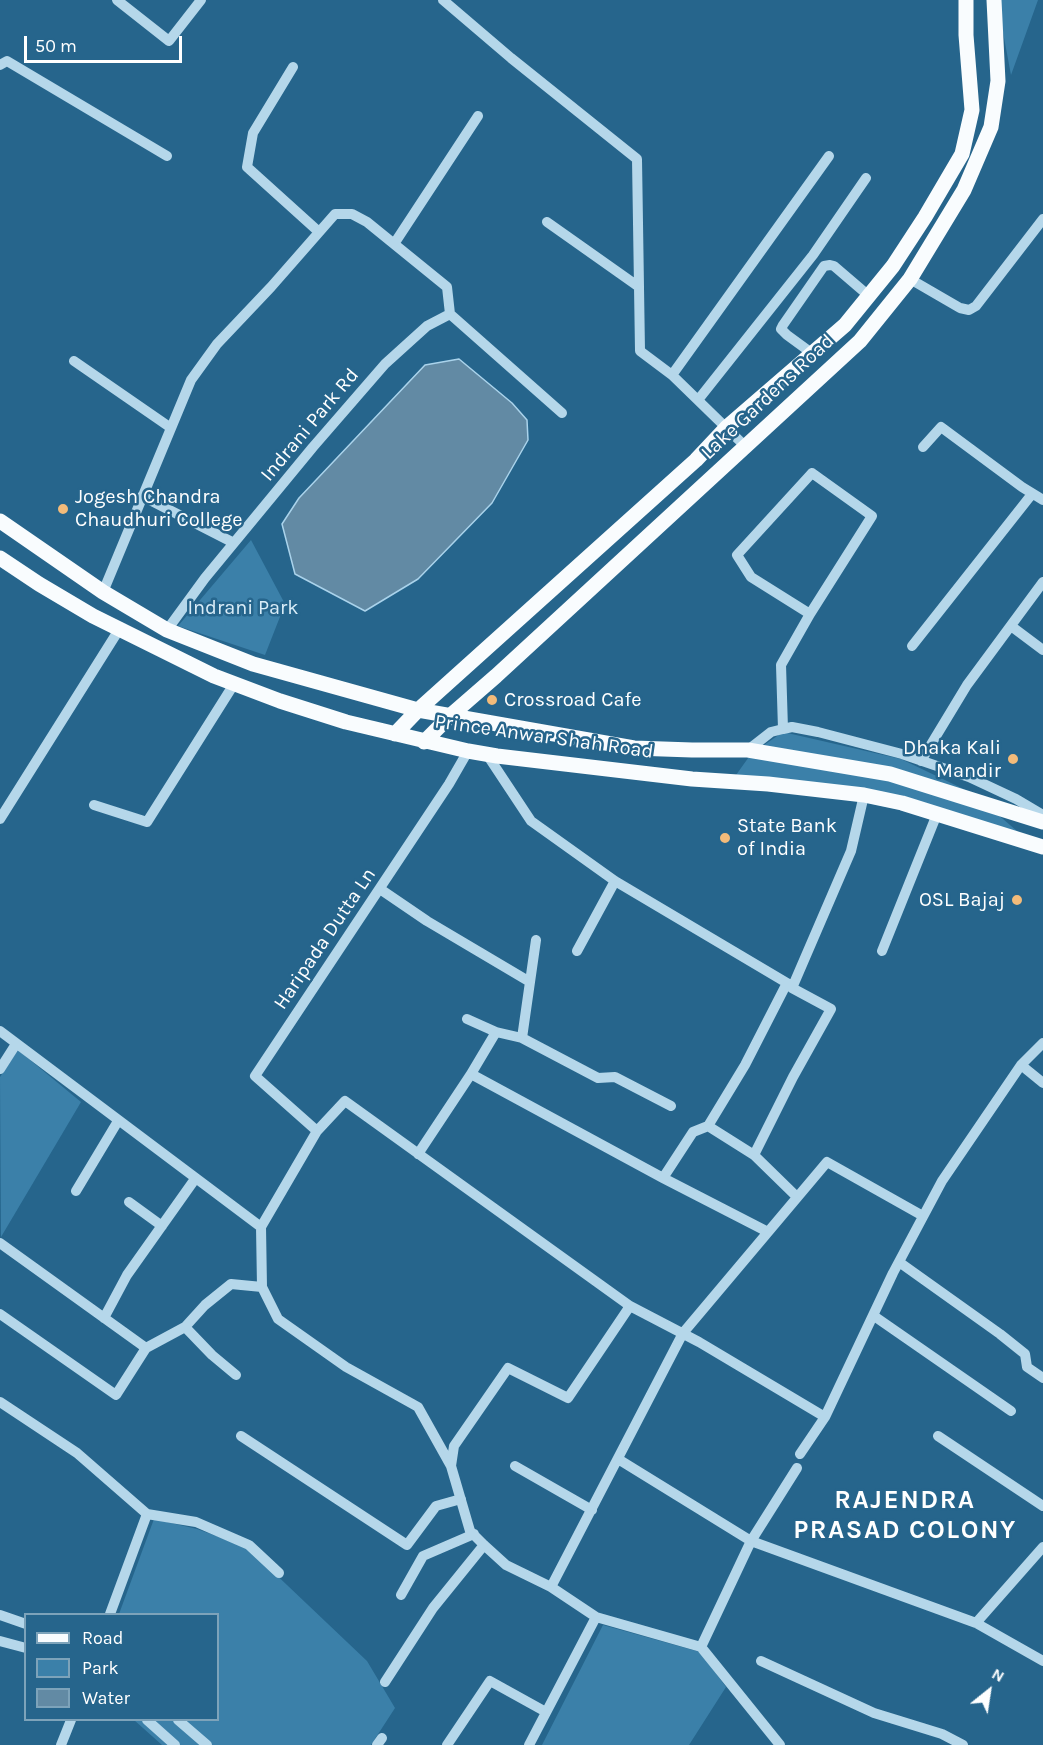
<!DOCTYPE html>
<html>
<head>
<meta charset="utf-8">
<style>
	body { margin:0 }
	#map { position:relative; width:1043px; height:1745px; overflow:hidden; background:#26658c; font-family:Karla,sans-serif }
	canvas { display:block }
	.legend { position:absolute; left:24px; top:1613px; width:195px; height:108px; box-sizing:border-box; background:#26658c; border:2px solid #7da3ba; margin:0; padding:8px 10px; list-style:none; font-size:18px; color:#fff }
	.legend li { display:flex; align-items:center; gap:12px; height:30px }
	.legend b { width:30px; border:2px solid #7da3ba }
	.north { position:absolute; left:959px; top:1661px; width:60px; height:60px; -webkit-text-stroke:4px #26658c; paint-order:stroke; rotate:30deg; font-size:16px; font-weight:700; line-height:24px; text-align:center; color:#fff }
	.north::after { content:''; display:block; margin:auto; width:21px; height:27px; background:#fff; clip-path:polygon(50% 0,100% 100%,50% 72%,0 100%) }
	.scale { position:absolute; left:24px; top:36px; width:158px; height:27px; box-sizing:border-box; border:3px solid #fff; border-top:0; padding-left:8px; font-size:18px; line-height:21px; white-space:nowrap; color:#fff; -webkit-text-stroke:4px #26658c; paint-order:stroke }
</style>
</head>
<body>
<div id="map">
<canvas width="1043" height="1745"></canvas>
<ul class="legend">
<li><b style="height:8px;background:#f9fcfe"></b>Road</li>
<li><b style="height:16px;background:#3b80a9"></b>Park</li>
<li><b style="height:16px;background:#628aa4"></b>Water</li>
</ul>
<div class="north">N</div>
<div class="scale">50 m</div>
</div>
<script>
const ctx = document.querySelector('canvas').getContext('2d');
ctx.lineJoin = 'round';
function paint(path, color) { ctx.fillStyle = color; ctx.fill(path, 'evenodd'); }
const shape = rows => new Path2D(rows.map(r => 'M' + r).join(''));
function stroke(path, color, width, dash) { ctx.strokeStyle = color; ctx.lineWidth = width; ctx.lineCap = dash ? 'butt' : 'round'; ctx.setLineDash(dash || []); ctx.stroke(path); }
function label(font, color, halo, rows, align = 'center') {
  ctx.font = font + ' Karla,sans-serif'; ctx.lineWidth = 5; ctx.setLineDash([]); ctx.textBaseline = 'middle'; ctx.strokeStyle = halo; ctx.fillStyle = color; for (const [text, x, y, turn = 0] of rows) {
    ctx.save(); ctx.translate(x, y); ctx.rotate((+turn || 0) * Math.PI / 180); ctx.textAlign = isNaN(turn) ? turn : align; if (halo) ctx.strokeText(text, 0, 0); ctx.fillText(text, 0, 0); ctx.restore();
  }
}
paint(shape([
	[1000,0,1038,0,1011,75,999,11],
	[251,540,285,604,265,655,178,626],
	[783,732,901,759,974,794,1039,850,910,812,872,804,731,782,751,754],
	[18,1050,81,1102,1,1237,0,1077],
	[154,1519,197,1529,247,1547,367,1661,395,1708,371,1745,162,1745,134,1720,218,1720,218,1614,119,1614],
	[603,1625,700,1652,726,1687,689,1745,542,1745]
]), '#3b80a9');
const water = shape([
	[459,359,512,403,527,420,528,440,492,503,418,579,365,611,295,574,282,524,299,498,425,365,459,359]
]);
paint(water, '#628aa4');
stroke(water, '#aad3eb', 1.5);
stroke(shape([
	[117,0,169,41,201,0],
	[443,0,511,58,637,159,640,351,672,375,746,447],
	[0,65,7,61,167,156],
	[293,67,253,133,247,167,319,232],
	[547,222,639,287],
	[394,244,478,116],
	[910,279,960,308,969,310,976,306,1043,219],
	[813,354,787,335,781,329,783,325,824,266,830,265,834,266,869,296],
	[74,361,171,428],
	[672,375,829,156],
	[698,400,813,255,866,178],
	[923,447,941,427,1022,487,1043,500],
	[812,473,872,516,810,614,751,577,737,555,812,473],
	[142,496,234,543],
	[103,592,191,380,217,344,271,287,335,214,352,214,367,222,447,287,450,314,562,413],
	[1011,626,1043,650],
	[167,630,205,578,313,447,385,364,427,326,450,314],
	[912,646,1032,494],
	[783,729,781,665,810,614],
	[748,750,771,732,783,729,792,727,818,732,902,754,969,777,1016,799,1043,815],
	[486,753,531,821,615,881,787,983,792,988,831,1009,793,1077,754,1155,797,1197],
	[921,761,967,685,1043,582],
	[94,805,147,822,234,684],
	[0,819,120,628],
	[380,889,427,921,530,982],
	[577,951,615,881],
	[882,951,937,814],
	[792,988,851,851,864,795],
	[467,1019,496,1032,522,1038,598,1078,615,1077,671,1106],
	[0,1031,261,1227],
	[522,1038,536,940],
	[1021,1065,1043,1083],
	[0,1069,16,1044],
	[471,1074,496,1032],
	[708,1126,754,1155],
	[317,1131,255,1076,449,784,468,751],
	[418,1154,471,1074,663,1178,768,1232],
	[663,1178,693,1132,708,1126,745,1065,787,983],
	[76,1191,118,1121],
	[129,1202,162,1226],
	[0,1243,146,1348],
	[899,1262,1000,1334,1025,1354,1027,1367,1043,1378],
	[0,1314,116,1395,146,1348,185,1327,205,1305,231,1284,262,1287],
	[874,1316,1011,1411],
	[104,1318,127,1275,195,1179],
	[185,1327,212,1355,236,1375],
	[0,1402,77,1453,147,1514,110,1614],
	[241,1436,407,1545,436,1506,461,1499],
	[938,1436,1043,1506],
	[800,1454,825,1417,893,1273,942,1181,1021,1065,1043,1043],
	[618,1459,751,1541,976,1623,1043,1661],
	[451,1466,454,1446,508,1368,568,1398,630,1306],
	[515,1466,592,1510],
	[147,1514,196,1522,249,1545,279,1573],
	[551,1587,683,1333,827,1162,923,1216],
	[401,1595,423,1556,474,1534],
	[0,1615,26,1624],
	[976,1623,1043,1547],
	[0,1641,26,1648],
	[701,1647,751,1541,797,1468],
	[761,1661,874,1713,942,1734,963,1745],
	[385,1682,433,1608,484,1545],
	[147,1720,175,1745],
	[178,1720,207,1745],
	[61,1745,71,1720],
	[377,1745,382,1738],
	[447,1745,490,1681,546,1712],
	[529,1745,596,1617],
	[780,1745,701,1647,596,1617,551,1587,506,1565,484,1545,470,1531,451,1466,418,1407,346,1367,278,1319,262,1287,261,1227,317,1131,345,1101,630,1306,699,1342,825,1417]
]), '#b5d7ea', 10);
stroke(shape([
	[0,521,103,592,167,630,253,664,418,710,634,748,692,750,748,750,890,774,1043,822],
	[0,558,39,584,93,616,214,676,280,701,346,722,468,751,497,756,692,779,768,784,864,795,902,803,1043,847],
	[395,734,418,710,696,460,727,427,845,325,893,266,925,217,962,154,972,110,966,35,966,0],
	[424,742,450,716,496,676,860,341,910,279,964,190,991,127,998,81,994,0]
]), '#f9fcfe', 15);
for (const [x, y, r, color] of [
	[63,509,6,"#f3bb7a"],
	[492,700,6,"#f3bb7a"],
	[1013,759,6,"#f3bb7a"],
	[725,838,6,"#f3bb7a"],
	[1017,900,6,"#f3bb7a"]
]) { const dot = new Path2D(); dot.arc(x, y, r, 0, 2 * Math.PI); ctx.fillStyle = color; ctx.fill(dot); stroke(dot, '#26658c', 2); }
label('20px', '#fff', '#26658c', [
	["Lake Gardens Road",768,397,-43],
	["Indrani Park Rd",310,425,-50],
	["Prince Anwar Shah Road",544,737,8],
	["Haripada Dutta Ln",325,939,-56]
]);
label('20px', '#fff', '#26658c', [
	["Jogesh Chandra",75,497],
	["Chaudhuri College",75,520],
	["Crossroad Cafe",504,700],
	["Dhaka Kali",1001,748,"right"],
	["Mandir",1001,771,"right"],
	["State Bank",737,826],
	["of India",737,849],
	["OSL Bajaj",1005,900,"right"]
], 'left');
label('20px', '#daedf8', '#26658c', [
	["Indrani Park",243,608]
]);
ctx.letterSpacing = '1.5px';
label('bold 26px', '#fff', '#26658c', [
	["RAJENDRA",905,1501],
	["PRASAD COLONY",905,1531]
]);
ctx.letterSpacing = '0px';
</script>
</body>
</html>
